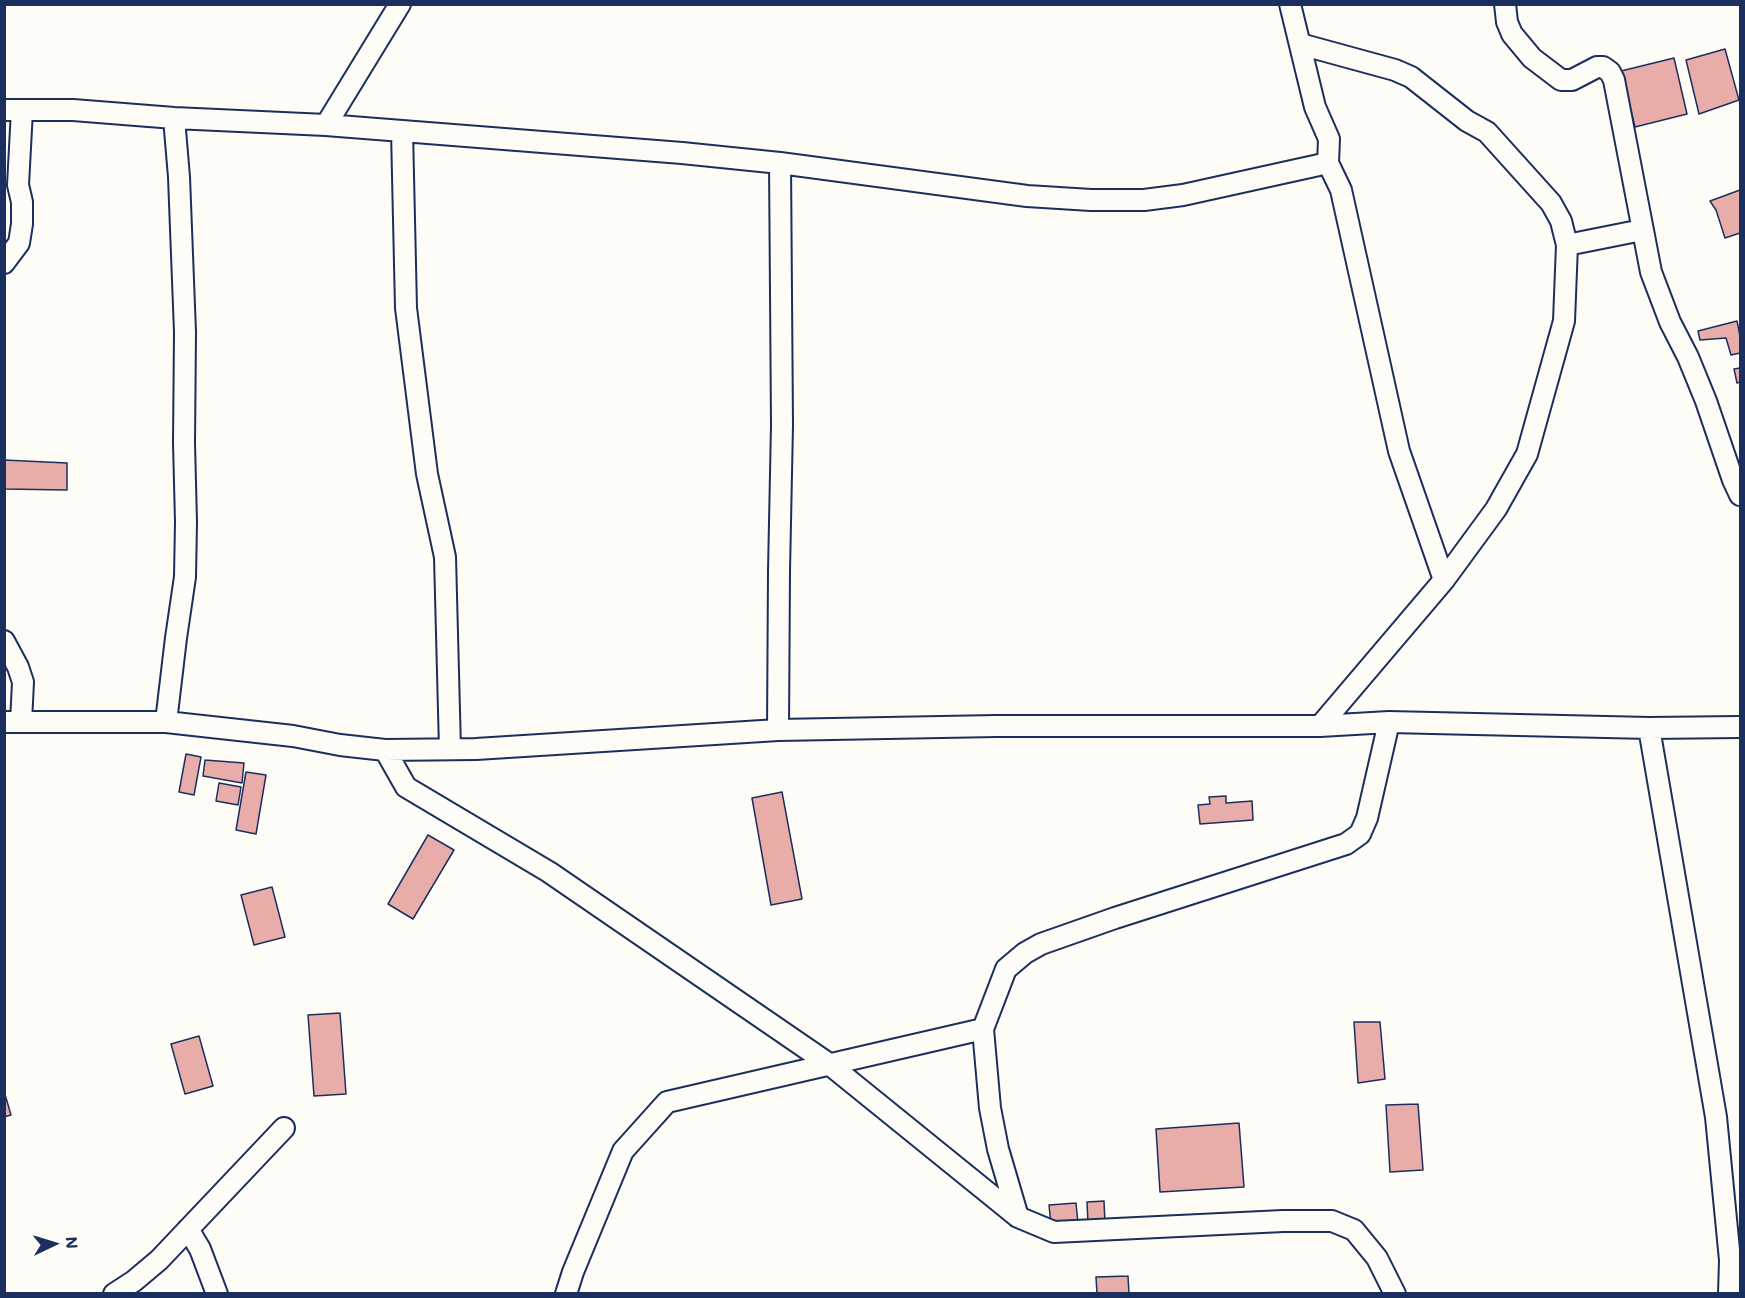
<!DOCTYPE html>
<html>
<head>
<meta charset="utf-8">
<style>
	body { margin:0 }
	#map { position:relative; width:1745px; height:1298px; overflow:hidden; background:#fdfcf7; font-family:Mali,sans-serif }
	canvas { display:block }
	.frame { position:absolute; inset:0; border:6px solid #1b2f5e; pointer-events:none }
	.north { position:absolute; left:24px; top:1214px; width:60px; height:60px; -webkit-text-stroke:4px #fdfcf7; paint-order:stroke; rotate:86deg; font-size:16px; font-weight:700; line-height:24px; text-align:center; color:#1b2f5e }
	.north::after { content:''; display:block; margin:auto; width:21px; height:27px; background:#1b2f5e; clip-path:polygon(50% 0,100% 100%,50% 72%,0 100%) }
</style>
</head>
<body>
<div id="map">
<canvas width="1745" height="1298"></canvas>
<div class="frame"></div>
<div class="north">N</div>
</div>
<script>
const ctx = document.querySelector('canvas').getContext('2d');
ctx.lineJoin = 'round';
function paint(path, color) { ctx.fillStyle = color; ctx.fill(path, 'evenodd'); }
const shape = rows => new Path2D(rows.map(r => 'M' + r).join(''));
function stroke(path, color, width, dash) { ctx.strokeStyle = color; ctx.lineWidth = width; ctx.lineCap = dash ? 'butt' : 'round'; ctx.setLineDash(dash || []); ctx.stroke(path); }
const building = shape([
	[1725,49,1739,100,1699,114,1686,60,1725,49],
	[1674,58,1687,114,1635,127,1621,71,1674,58],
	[1740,190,1740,233,1725,238,1716,210,1710,201,1740,190],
	[1737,321,1740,336,1740,353,1731,355,1726,338,1700,340,1698,331,1737,321],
	[1740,368,1740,382,1737,383,1734,369,1740,368],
	[4,460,67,463,67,490,4,489,4,460],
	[186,754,201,757,194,795,179,792,186,754],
	[205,760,244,763,242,783,203,776,205,760],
	[246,772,266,775,256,834,236,830,246,772],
	[219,783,241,787,238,805,216,801,219,783],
	[782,792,802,899,771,905,752,798,782,792],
	[1226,796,1226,803,1252,801,1253,820,1200,824,1198,805,1210,804,1209,797,1226,796],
	[428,835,454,850,413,919,388,904,428,835],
	[272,887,285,937,254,945,241,895,272,887],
	[340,1013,346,1094,314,1096,308,1015,340,1013],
	[1354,1022,1380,1022,1385,1079,1358,1083,1354,1022],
	[199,1036,213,1086,185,1094,171,1044,199,1036],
	[4,1091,11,1115,4,1117,4,1091],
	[1418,1104,1423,1170,1390,1172,1386,1105,1418,1104],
	[1239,1123,1244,1187,1160,1192,1156,1129,1239,1123],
	[1104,1201,1105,1223,1088,1224,1087,1202,1104,1201],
	[1076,1203,1078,1223,1051,1225,1049,1205,1076,1203],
	[1128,1276,1129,1294,1097,1294,1096,1277,1128,1276]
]);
paint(building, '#e8ada9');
stroke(building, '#1b2f5e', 1.5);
const street = shape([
	[1290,4,1315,107,1329,139,1328,163,1341,190,1399,451,1444,580],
	[1505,4,1507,22,1512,34,1532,58,1561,80,1572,80,1597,67,1603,67,1610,72,1614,80,1651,272,1670,322,1688,357,1706,401,1733,480,1740,495],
	[1300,44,1395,70,1411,77,1467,121,1487,132,1551,203,1561,221,1567,245,1564,321,1527,454,1496,509,1444,580,1320,726],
	[4,110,73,110,174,118,326,125,682,153,780,163,1027,196,1091,200,1144,200,1183,195,1328,163],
	[326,125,400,4],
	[402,131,406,308,427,474,445,557,450,749],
	[1567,245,1642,230],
	[4,263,19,243,22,224,22,202,18,185,22,110],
	[4,641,18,667,23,682,21,722],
	[4,722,166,722,293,736,340,745,385,750,476,749,778,730,996,726,1320,726,1389,722,1649,728,1740,727],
	[166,722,176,638,185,577,186,522,184,443,185,332,179,177,174,118],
	[1389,722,1367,818,1360,834,1346,844,1115,918,1041,944,1025,953,1006,969,983,1029,990,1108,998,1149,1018,1217,1054,1232,1283,1221,1332,1221,1354,1230,1377,1258,1395,1294],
	[1649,728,1716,1117,1730,1260,1729,1294],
	[778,730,779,571,782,425,780,163],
	[385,750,406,787,549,872,829,1064,1018,1217],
	[188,1229,200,1249,217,1294],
	[114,1294,134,1281,159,1260,284,1128],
	[566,1294,573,1272,623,1151,667,1102,983,1029]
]);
stroke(street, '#1b2f5e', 24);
stroke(street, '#fdfcf7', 20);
</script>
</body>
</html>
